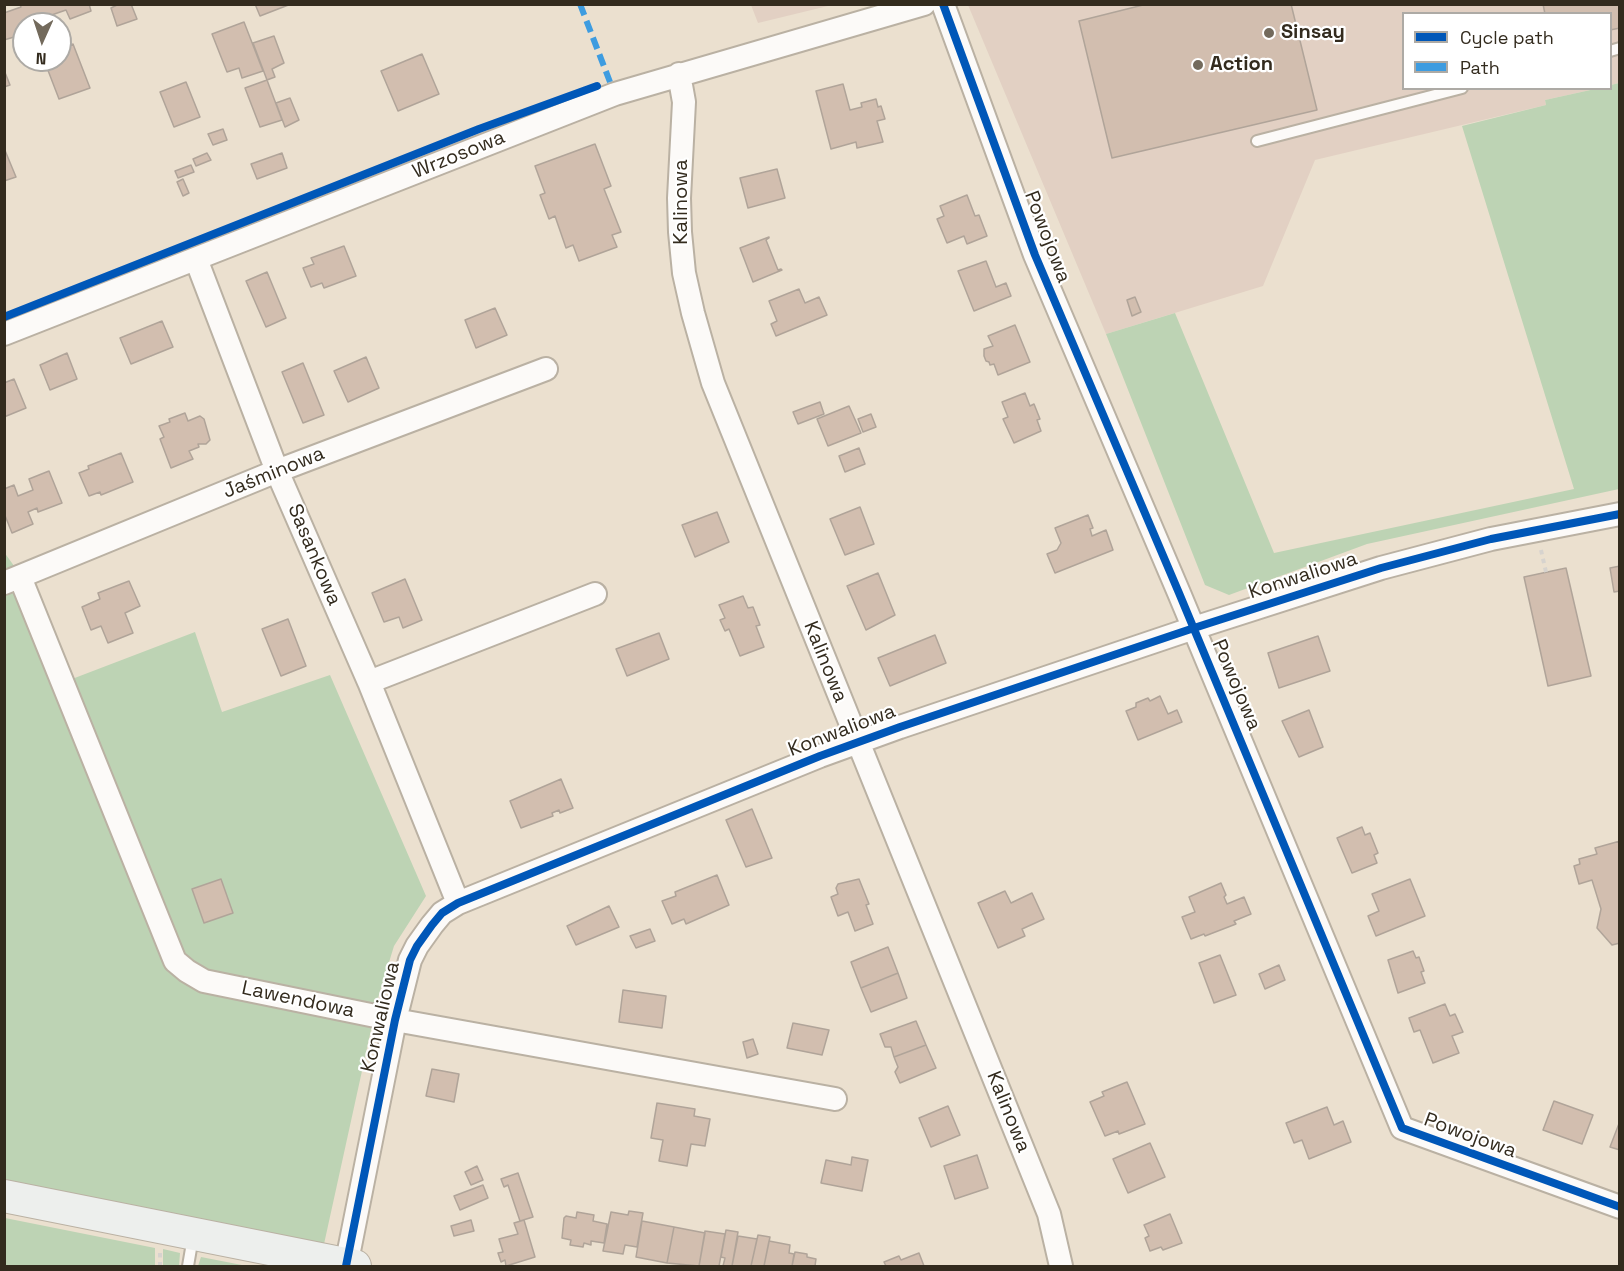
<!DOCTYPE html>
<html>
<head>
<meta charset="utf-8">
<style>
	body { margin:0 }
	#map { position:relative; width:1624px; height:1271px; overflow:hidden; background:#ebe0cf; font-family:"Space Grotesk",sans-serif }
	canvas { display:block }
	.frame { position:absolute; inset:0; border:6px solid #332b1e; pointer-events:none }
	.legend { position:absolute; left:1402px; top:12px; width:210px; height:78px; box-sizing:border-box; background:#fff; border:2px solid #adaaa5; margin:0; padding:8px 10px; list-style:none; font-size:18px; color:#332b1e }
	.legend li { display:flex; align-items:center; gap:12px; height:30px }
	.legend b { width:30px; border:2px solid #adaaa5 }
	.north { position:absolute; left:12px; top:12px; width:60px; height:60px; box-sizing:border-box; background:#fff; border:2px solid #adaaa5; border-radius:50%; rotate:183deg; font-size:16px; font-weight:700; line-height:24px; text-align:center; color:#332b1e }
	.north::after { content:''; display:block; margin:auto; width:21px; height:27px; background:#736a5c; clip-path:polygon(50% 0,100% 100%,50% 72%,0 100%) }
</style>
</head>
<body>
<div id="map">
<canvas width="1624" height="1271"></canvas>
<div class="frame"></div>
<ul class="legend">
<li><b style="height:8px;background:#0057b8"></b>Cycle path</li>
<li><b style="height:8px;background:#3e9ce0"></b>Path</li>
</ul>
<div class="north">N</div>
</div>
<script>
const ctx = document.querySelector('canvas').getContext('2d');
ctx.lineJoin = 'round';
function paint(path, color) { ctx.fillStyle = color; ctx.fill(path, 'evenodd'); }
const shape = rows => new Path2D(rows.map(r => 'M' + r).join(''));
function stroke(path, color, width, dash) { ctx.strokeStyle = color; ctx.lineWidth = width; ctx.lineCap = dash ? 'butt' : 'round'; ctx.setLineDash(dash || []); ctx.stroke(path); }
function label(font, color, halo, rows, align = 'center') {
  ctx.font = font + ' "Space Grotesk",sans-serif'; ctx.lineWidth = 4.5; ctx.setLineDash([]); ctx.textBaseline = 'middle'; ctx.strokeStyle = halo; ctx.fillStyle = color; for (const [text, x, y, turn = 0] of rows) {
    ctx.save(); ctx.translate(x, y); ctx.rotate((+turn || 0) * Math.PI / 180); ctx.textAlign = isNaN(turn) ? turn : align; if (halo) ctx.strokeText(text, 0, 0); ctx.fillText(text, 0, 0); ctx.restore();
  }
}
paint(shape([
	[751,5,832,5,758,23],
	[968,5,1619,5,1619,83,1611,85,1610,14,1404,14,1404,88,1595,89,1545,100,1546,105,1315,160,1263,286,1106,334]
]), '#e2d0c3');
paint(shape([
	[1619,83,1619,489,1367,544,1229,595,1205,585,1106,334,1175,313,1274,553,1574,489,1462,126,1546,105,1545,100,1595,89,1610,88,1611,85],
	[4,552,45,609,72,679,195,632,222,712,330,675,426,896,394,946,378,998,324,1244,5,1181],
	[5,1218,155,1248,155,1266,5,1266],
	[163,1249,180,1253,179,1266,163,1266],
	[201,1257,247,1266,198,1266]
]), '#bdd3b4');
const building = shape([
	[20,4,89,4,91,11,70,19,66,10,40,19,42,24,24,24,24,34,4,40,4,13,21,7,20,4],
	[119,4,131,4,137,19,117,26,111,8,119,4],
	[255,4,291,4,260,16,255,4],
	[1147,4,1291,4,1317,110,1112,158,1079,21,1147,4],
	[1543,4,1620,4,1620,28,1610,30,1610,14,1545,14,1543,4],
	[244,22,263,71,242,78,239,68,227,72,212,34,244,22],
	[274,36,284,63,272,69,275,77,267,80,253,43,274,36],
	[73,44,90,88,59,99,44,60,60,60,60,49,73,44],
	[422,54,439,94,398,111,381,71,422,54],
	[4,70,10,85,4,87,4,70],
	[267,80,282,120,260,127,245,88,267,80],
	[186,82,200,117,174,127,160,92,186,82],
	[843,84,850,110,862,107,861,103,876,99,878,107,881,106,885,119,877,121,883,142,857,148,856,142,831,149,816,91,843,84],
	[290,98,299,120,285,127,276,103,290,98],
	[223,129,227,140,213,145,208,134,223,129],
	[595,144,611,186,604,189,621,232,612,235,617,247,579,261,573,245,566,248,555,216,549,219,540,195,545,193,535,166,595,144],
	[4,148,16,177,4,181,4,148],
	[207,153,211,160,196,166,193,159,207,153],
	[282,153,287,168,257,179,251,164,282,153],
	[191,165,194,172,178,178,175,171,191,165],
	[777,169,785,198,748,208,740,178,777,169],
	[183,179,189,193,183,196,177,182,183,179],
	[967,195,975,216,979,215,987,236,967,244,964,236,947,243,937,219,944,216,940,206,967,195],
	[769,237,769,238,766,240,778,270,781,269,782,270,753,282,740,248,769,237],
	[344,246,356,276,324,288,322,283,311,287,303,268,314,264,311,258,344,246],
	[986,261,996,287,1006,283,1011,296,974,311,958,271,986,261],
	[267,272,286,318,266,327,246,281,267,272],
	[799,289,805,303,819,297,827,315,776,336,771,324,777,321,769,301,799,289],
	[1135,297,1141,312,1132,316,1127,300,1135,297],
	[495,308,507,335,476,348,465,320,495,308],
	[162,321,173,347,131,364,120,338,162,321],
	[1015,325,1030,362,998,375,994,364,990,365,989,362,986,361,984,356,984,349,993,346,988,336,1015,325],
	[67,353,77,379,50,390,40,365,67,353],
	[366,357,379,388,348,402,334,371,366,357],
	[303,363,324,415,303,423,282,372,303,363],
	[14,379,26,408,4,417,4,383,14,379],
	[1025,393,1030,406,1034,404,1040,419,1037,420,1041,431,1014,443,1003,419,1008,417,1002,402,1025,393],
	[820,402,824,414,798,424,793,412,820,402],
	[849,406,861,433,828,446,817,419,849,406],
	[185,413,188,421,200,416,204,419,210,440,206,444,198,444,199,447,189,451,193,459,171,468,160,439,164,437,159,426,170,422,169,419,185,413],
	[871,414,876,427,863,432,858,419,871,414],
	[859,448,865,464,845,472,839,456,859,448],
	[121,453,133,482,101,495,100,492,89,496,79,473,89,469,88,466,121,453],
	[49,471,62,503,38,512,37,508,28,512,33,524,12,533,4,513,4,489,14,485,18,496,33,490,29,479,49,471],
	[860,507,874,544,845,555,830,519,860,507],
	[717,512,729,542,695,557,682,525,717,512],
	[1088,515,1093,528,1090,529,1092,536,1106,530,1113,550,1055,573,1047,554,1057,550,1061,543,1055,528,1088,515],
	[1620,566,1620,591,1614,592,1610,568,1620,566],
	[1566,568,1591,676,1548,686,1524,577,1566,568],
	[878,573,895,615,866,630,847,586,878,573],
	[405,579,422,620,403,628,399,617,384,622,372,593,405,579],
	[129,581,140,606,125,613,133,633,108,643,101,626,91,630,82,607,100,599,98,593,129,581],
	[743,596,748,608,753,607,760,625,756,626,764,647,740,656,729,629,725,631,720,620,725,618,719,605,743,596],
	[288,619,306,666,281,676,262,629,288,619],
	[659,633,669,659,627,676,616,649,659,633],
	[935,635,946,663,890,686,878,658,935,635],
	[1318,636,1330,671,1279,688,1268,653,1318,636],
	[1160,696,1168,714,1177,710,1182,722,1138,740,1126,711,1136,707,1136,703,1148,698,1150,701,1160,696],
	[1309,710,1323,747,1299,757,1282,721,1309,710],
	[561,779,573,808,560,813,559,810,552,813,553,816,521,828,510,801,561,779],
	[752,809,772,858,746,867,726,820,752,809],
	[1362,827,1365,835,1370,833,1378,853,1374,855,1377,863,1352,873,1337,838,1362,827],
	[1620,841,1620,943,1612,945,1597,928,1601,909,1592,880,1579,884,1574,866,1580,864,1579,859,1597,854,1595,848,1620,841],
	[717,875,729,905,686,924,684,919,672,924,662,901,676,896,675,892,717,875],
	[221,879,233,913,204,923,192,889,221,879],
	[859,879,869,904,866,905,873,924,855,931,848,912,838,916,831,897,838,894,836,888,838,884,859,879],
	[1410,879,1425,916,1376,936,1368,916,1379,911,1372,894,1410,879],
	[1221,883,1226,895,1224,897,1227,904,1244,897,1251,914,1234,921,1236,924,1205,936,1204,934,1191,939,1182,917,1195,912,1189,897,1221,883],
	[1005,891,1011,903,1032,893,1044,919,1022,929,1025,936,998,948,978,903,1005,891],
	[609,906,619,927,576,945,567,926,609,906],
	[650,929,655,941,636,948,630,936,650,929],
	[888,947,898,973,861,988,851,962,888,947],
	[1413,951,1416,958,1419,957,1424,971,1421,972,1425,983,1398,993,1388,960,1413,951],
	[1220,955,1236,995,1214,1003,1199,963,1220,955],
	[1279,965,1285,980,1265,989,1259,974,1279,965],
	[898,973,907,998,871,1012,861,988,898,973],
	[623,990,666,996,662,1028,619,1022,623,990],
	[1445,1004,1450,1016,1455,1014,1463,1032,1452,1036,1459,1053,1433,1063,1420,1030,1414,1032,1409,1018,1445,1004],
	[916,1021,926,1045,894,1057,891,1047,885,1047,880,1034,916,1021],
	[793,1023,829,1030,822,1055,787,1048,793,1023],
	[753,1039,758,1054,747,1058,743,1042,753,1039],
	[926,1045,936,1068,900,1083,895,1072,898,1067,894,1057,926,1045],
	[432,1069,459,1074,454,1102,426,1096,432,1069],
	[1127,1082,1145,1124,1119,1134,1118,1131,1105,1136,1090,1102,1104,1096,1102,1092,1127,1082],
	[1554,1101,1593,1115,1582,1144,1543,1130,1554,1101],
	[657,1103,695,1109,694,1116,710,1119,705,1146,691,1144,687,1166,659,1161,663,1140,651,1138,657,1103],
	[948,1106,960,1135,931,1147,919,1118,948,1106],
	[1327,1107,1334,1125,1343,1121,1351,1142,1309,1159,1302,1140,1294,1143,1286,1123,1327,1107],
	[1620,1121,1620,1150,1610,1147,1620,1121],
	[1150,1143,1165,1177,1128,1193,1113,1159,1150,1143],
	[977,1155,988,1188,955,1199,944,1166,977,1155],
	[852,1157,868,1160,862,1191,821,1183,826,1160,851,1165,852,1157],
	[477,1166,483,1180,471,1185,465,1172,477,1166],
	[518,1173,533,1217,520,1221,508,1185,504,1187,501,1179,518,1173],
	[483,1185,488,1198,460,1210,454,1196,483,1185],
	[629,1211,643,1213,637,1247,625,1245,623,1254,603,1251,611,1212,628,1215,629,1211],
	[577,1212,594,1215,593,1221,607,1224,604,1243,591,1241,591,1245,584,1243,583,1247,570,1245,571,1240,562,1238,564,1218,566,1216,576,1218,577,1212],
	[1170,1214,1182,1243,1163,1250,1161,1247,1150,1251,1145,1238,1149,1236,1144,1225,1170,1214],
	[471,1220,474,1231,454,1236,451,1226,471,1220],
	[524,1220,535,1257,506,1266,505,1260,501,1262,498,1253,503,1252,499,1239,518,1234,514,1223,524,1220],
	[642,1221,674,1227,667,1263,636,1257,642,1221],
	[674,1227,705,1233,699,1266,667,1263,674,1227],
	[726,1230,738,1232,732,1266,723,1266,725,1258,721,1257,726,1230],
	[705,1231,725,1234,719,1266,699,1266,705,1231],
	[758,1235,770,1237,764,1266,751,1266,758,1235],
	[738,1236,757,1239,751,1266,732,1266,738,1236],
	[769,1241,790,1245,789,1253,794,1254,792,1266,764,1266,769,1241],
	[795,1252,807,1254,807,1257,816,1259,815,1266,792,1266,795,1252],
	[919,1253,924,1266,886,1266,884,1262,899,1256,901,1260,919,1253]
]);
paint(building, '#d2beaf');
stroke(building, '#b0a499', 1.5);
const lane = shape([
	[1610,51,1620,48],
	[1257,141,1462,88],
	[188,1266,193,1237]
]);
const street = shape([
	[943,4,1035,255,1179,593,1402,1128,1620,1207],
	[679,74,684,102,679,198,680,232,684,273,693,313,713,383,1049,1214,1061,1266],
	[196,259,277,471,369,682,458,903],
	[4,334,615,94,924,4],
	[20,577,175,961,187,971,204,981,395,1020,835,1099],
	[4,583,277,471,546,369],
	[369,682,595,594],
	[346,1266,395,1020,410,960,417,946,432,925,442,913,458,903,820,756,900,727,1194,628,1381,568,1491,539,1620,514]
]);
const secondary = shape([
	[4,1196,355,1266]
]);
stroke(lane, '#bab1a3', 14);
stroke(street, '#bab1a3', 26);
stroke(secondary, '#bab1a3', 34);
stroke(shape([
	[1541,550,1546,572],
	[160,1253,160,1266]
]), '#d7d3ce', 4, [4.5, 4.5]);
stroke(lane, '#fcfaf8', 10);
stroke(street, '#fcfaf8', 22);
stroke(secondary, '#edefed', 32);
stroke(shape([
	[580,4,610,82]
]), '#3e9ce0', 6, [12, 6]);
stroke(shape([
	[943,4,1035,255,1179,593,1402,1128,1620,1207],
	[4,317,479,129,597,86],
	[346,1266,395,1020,410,960,417,946,432,925,442,913,458,903,820,756,900,727,1194,628,1381,568,1491,539,1620,514]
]), '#0057b8', 8);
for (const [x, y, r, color] of [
	[1269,33,6,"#736a5c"],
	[1198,65,6,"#736a5c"]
]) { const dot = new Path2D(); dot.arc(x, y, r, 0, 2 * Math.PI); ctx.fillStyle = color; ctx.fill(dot); stroke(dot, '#fff', 2); }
label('bold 20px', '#332b1e', '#fff', [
	["Sinsay",1281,33],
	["Action",1210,65]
], 'left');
label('20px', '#332b1e', '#fff', [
	["Wrzosowa",459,155,-22],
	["Kalinowa",682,202,-90],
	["Powojowa",1047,237,69],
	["Jaśminowa",274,473,-22],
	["Sasankowa",314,555,67],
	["Konwaliowa",1303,576,-18],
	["Kalinowa",825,662,68],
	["Powojowa",1236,685,67],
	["Konwaliowa",842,731,-21],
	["Lawendowa",298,1000,12],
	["Konwaliowa",381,1017,-77],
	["Kalinowa",1008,1112,68],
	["Powojowa",1470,1136,20]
]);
</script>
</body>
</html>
